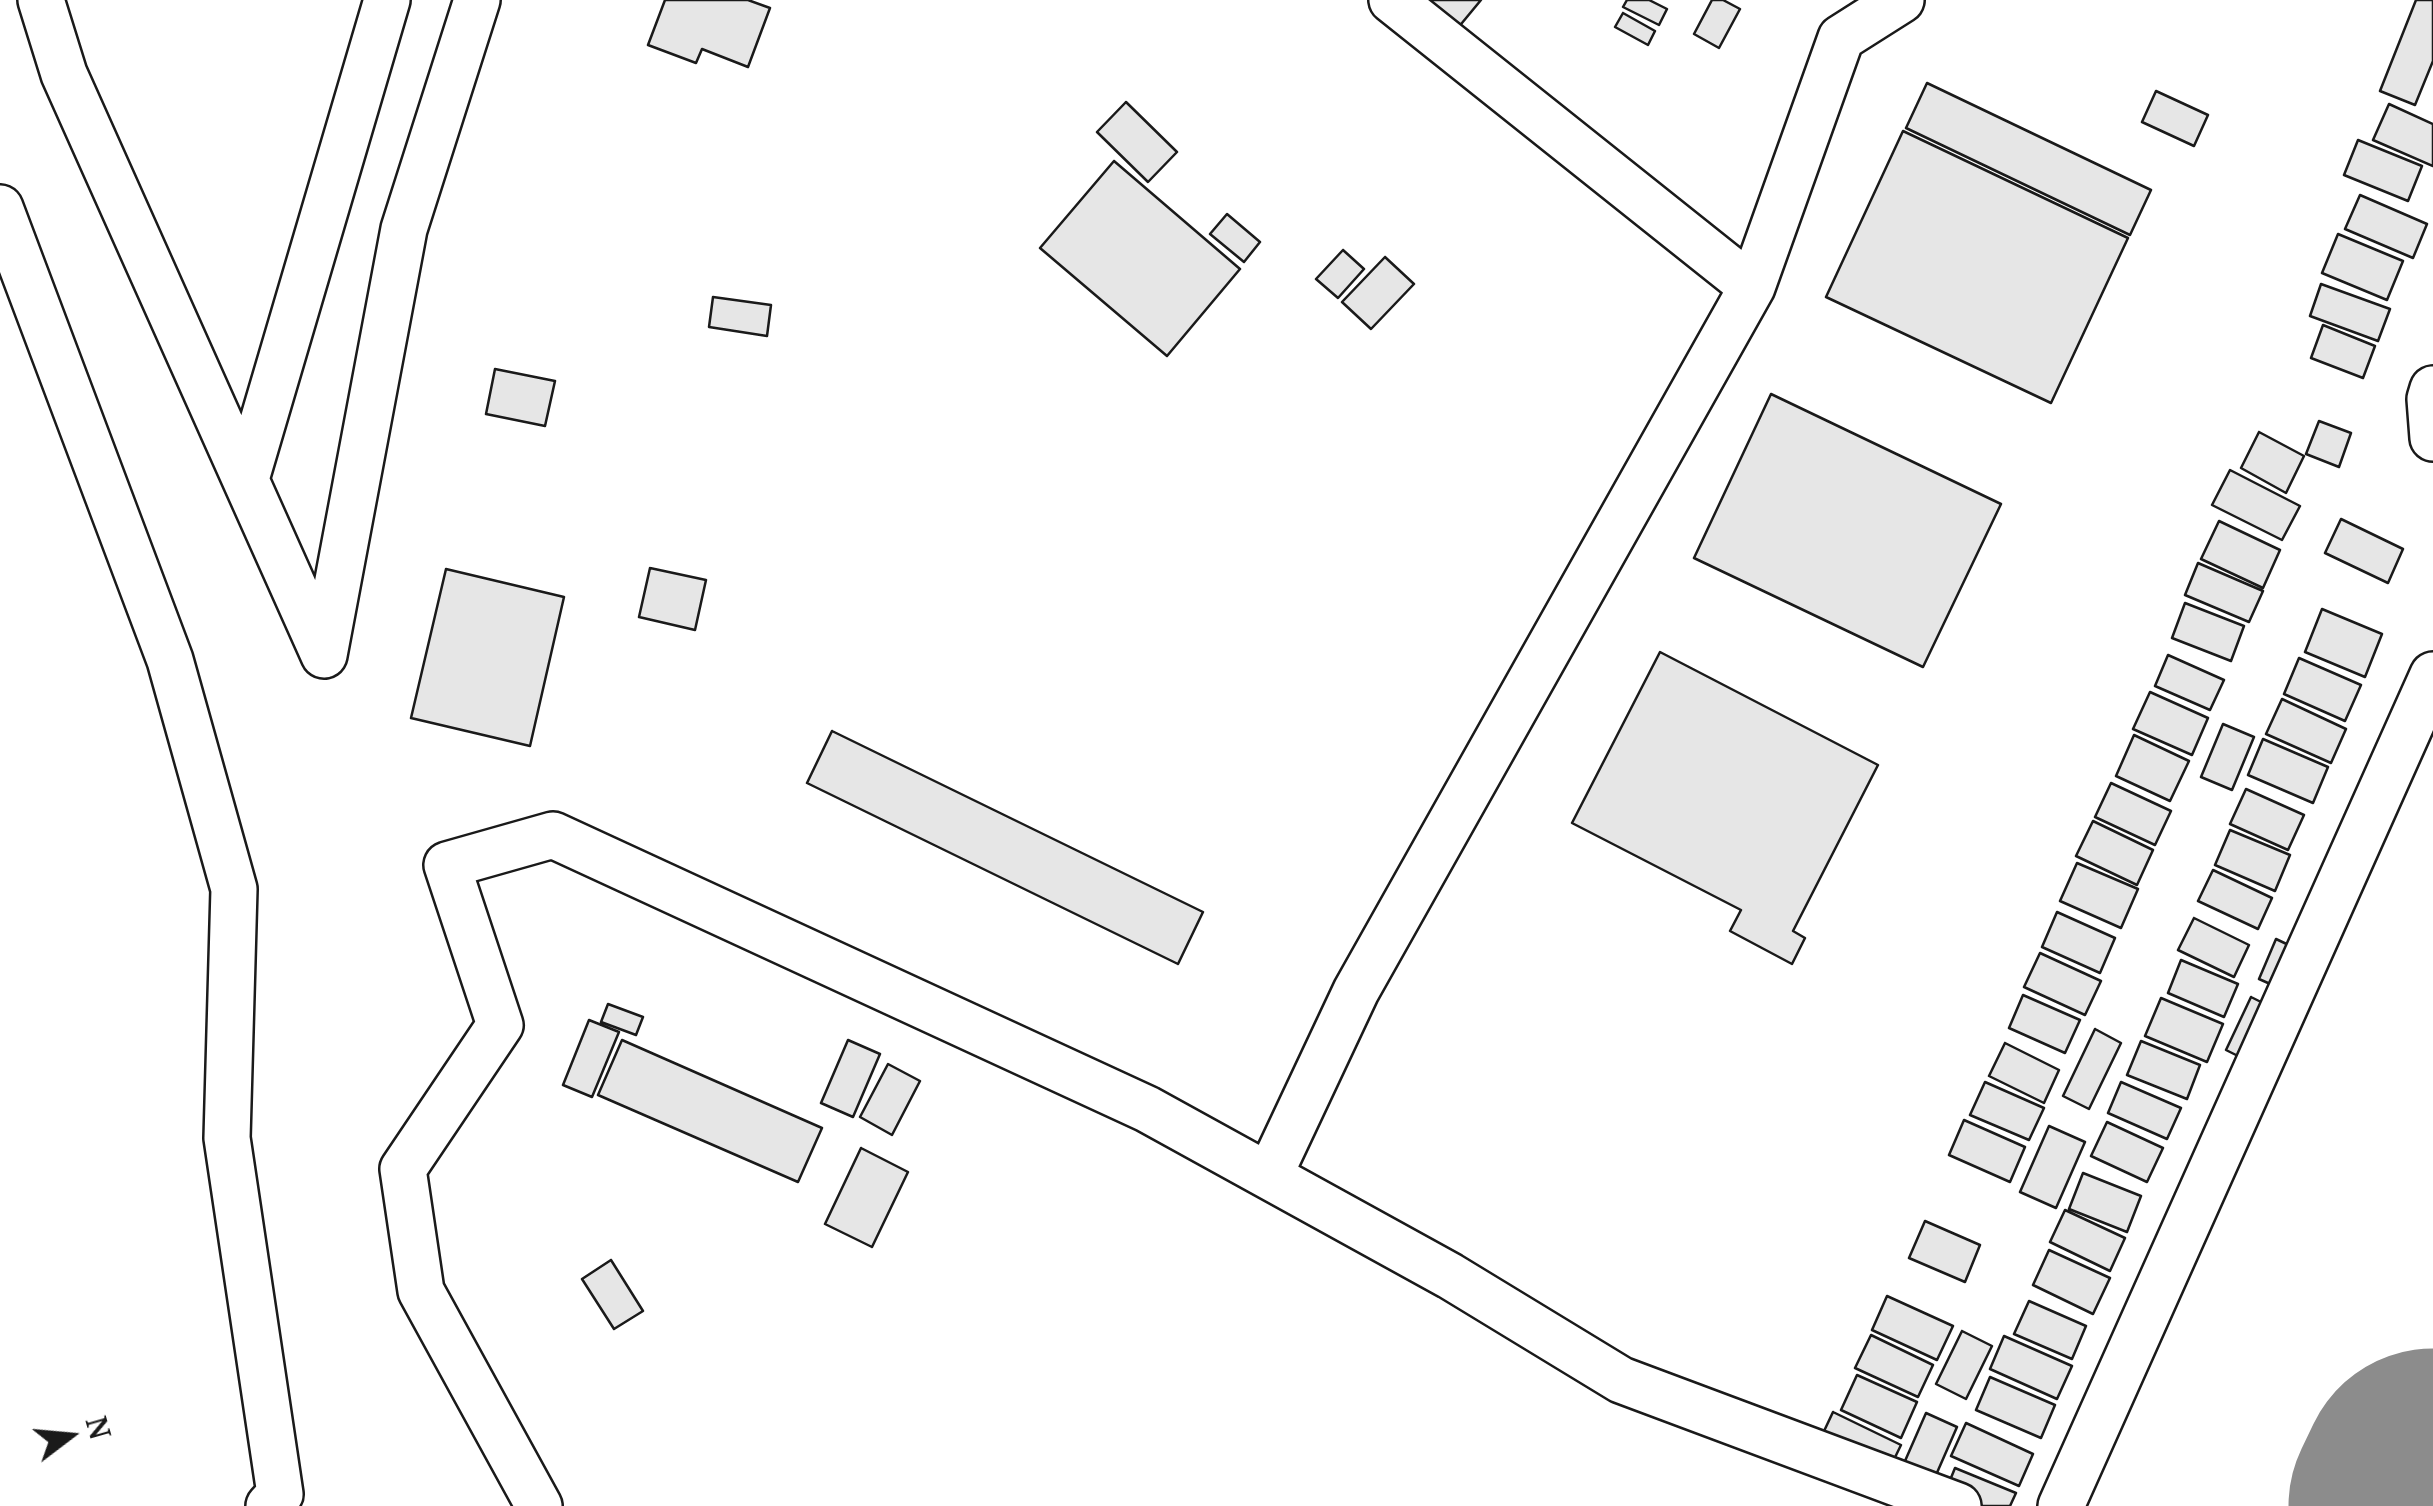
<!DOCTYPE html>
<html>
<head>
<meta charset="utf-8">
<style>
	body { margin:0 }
	#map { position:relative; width:2433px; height:1506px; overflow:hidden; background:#fff; font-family:"Noto Serif",serif }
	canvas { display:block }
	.north { position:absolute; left:20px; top:1386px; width:100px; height:100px; -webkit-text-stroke:8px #fff; paint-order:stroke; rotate:74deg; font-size:28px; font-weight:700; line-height:40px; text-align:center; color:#1a1a1a }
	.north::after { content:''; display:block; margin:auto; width:35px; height:45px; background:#1a1a1a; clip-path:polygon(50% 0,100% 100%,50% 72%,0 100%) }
</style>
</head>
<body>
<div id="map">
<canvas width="2433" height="1506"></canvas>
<div class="north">N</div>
</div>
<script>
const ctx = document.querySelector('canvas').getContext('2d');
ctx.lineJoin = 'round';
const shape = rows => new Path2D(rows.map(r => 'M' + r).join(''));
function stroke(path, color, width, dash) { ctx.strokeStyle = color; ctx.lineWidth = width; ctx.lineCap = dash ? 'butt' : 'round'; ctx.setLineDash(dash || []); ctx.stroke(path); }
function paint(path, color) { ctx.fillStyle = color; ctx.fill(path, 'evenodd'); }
stroke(shape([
	[2421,1506,2433,1481]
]), '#8c8c8c', 265);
const building = shape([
	[665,0,748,0,770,8,748,67,702,49,696,63,648,45,665,0],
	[1421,0,1481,0,1457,29,1421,0],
	[1627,0,1649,0,1667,9,1659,25,1623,7,1627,0],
	[1712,0,1723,0,1740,9,1719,48,1694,34,1712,0],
	[2416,0,2433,0,2433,61,2415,105,2380,91,2416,0],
	[1623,13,1655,31,1648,45,1615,27,1623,13],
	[1927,83,2151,190,2130,235,1906,128,1927,83],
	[2156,91,2208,115,2194,146,2142,122,2156,91],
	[1126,102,1177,152,1148,182,1097,132,1126,102],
	[2389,104,2433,124,2433,166,2373,140,2389,104],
	[1903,131,2128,238,2051,403,1826,297,1903,131],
	[2358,140,2422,166,2408,201,2344,175,2358,140],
	[1114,161,1240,269,1167,356,1040,248,1114,161],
	[2360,195,2427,224,2413,258,2345,229,2360,195],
	[1227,214,1260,242,1244,262,1210,234,1227,214],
	[2338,234,2403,261,2387,300,2322,273,2338,234],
	[1343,250,1364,269,1338,298,1316,279,1343,250],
	[1385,257,1414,284,1371,329,1342,302,1385,257],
	[2321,284,2390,309,2378,341,2310,316,2321,284],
	[713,297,771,305,767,336,709,327,713,297],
	[2323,325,2375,346,2363,378,2311,358,2323,325],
	[495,369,555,381,545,426,486,414,495,369],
	[1771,394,2001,504,1923,667,1694,558,1771,394],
	[2319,421,2351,433,2339,467,2306,454,2319,421],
	[2259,432,2304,456,2286,493,2241,468,2259,432],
	[2230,470,2300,506,2282,540,2212,505,2230,470],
	[2341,519,2403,549,2388,583,2325,553,2341,519],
	[2219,521,2280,550,2263,588,2201,559,2219,521],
	[2198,563,2263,591,2249,622,2185,595,2198,563],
	[650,568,706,580,695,630,639,617,650,568],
	[446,569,564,597,530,746,411,718,446,569],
	[2185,603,2244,626,2231,661,2172,638,2185,603],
	[2322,609,2382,634,2365,677,2305,652,2322,609],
	[1660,652,1878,765,1793,931,1805,938,1792,964,1730,931,1741,910,1572,823,1660,652],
	[2168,655,2224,680,2210,710,2155,686,2168,655],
	[2299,658,2361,685,2345,721,2284,694,2299,658],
	[2150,692,2208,718,2192,755,2133,729,2150,692],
	[2282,699,2346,729,2331,763,2266,734,2282,699],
	[2223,724,2254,737,2232,790,2201,777,2223,724],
	[832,731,1203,912,1178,964,807,783,832,731],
	[2134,735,2189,761,2170,801,2116,776,2134,735],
	[2263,739,2328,767,2313,803,2248,775,2263,739],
	[2111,783,2171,811,2155,845,2095,817,2111,783],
	[2246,789,2304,815,2288,850,2230,824,2246,789],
	[2093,821,2153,850,2137,885,2076,856,2093,821],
	[2230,830,2290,855,2275,891,2215,865,2230,830],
	[2077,863,2138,889,2121,928,2060,901,2077,863],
	[2213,870,2272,898,2258,929,2198,901,2213,870],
	[2057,912,2115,938,2100,973,2042,947,2057,912],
	[2194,918,2249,945,2234,977,2178,950,2194,918],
	[2276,939,2295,948,2277,987,2259,979,2276,939],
	[2040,953,2101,981,2085,1015,2024,987,2040,953],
	[2181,960,2238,984,2224,1017,2168,993,2181,960],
	[2023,995,2080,1020,2065,1053,2009,1028,2023,995],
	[2251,997,2267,1005,2242,1058,2226,1050,2251,997],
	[2161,998,2223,1024,2207,1062,2145,1036,2161,998],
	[608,1004,643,1017,636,1035,601,1022,608,1004],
	[589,1020,619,1032,592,1097,563,1085,589,1020],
	[2095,1029,2121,1043,2089,1109,2063,1096,2095,1029],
	[622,1040,822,1128,798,1182,598,1095,622,1040],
	[848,1040,880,1054,853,1117,821,1103,848,1040],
	[2141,1041,2200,1065,2187,1099,2127,1075,2141,1041],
	[2005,1043,2059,1070,2044,1103,1989,1076,2005,1043],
	[888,1064,920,1081,892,1135,860,1117,888,1064],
	[1985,1082,2044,1108,2029,1140,1970,1115,1985,1082],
	[2121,1082,2181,1108,2167,1139,2108,1113,2121,1082],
	[1964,1120,2025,1147,2010,1182,1949,1155,1964,1120],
	[2107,1122,2163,1148,2147,1182,2091,1156,2107,1122],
	[2049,1126,2085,1142,2056,1208,2020,1192,2049,1126],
	[861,1148,908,1172,872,1247,825,1224,861,1148],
	[2083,1173,2141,1196,2127,1232,2069,1209,2083,1173],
	[2065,1210,2125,1238,2110,1271,2050,1242,2065,1210],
	[1925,1221,1980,1245,1965,1282,1909,1258,1925,1221],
	[2049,1250,2110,1278,2093,1314,2033,1285,2049,1250],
	[611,1260,643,1311,614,1329,582,1279,611,1260],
	[1887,1296,1953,1326,1937,1360,1872,1330,1887,1296],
	[2029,1301,2086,1326,2072,1359,2014,1334,2029,1301],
	[1962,1331,1992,1346,1966,1399,1936,1384,1962,1331],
	[1871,1335,1933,1365,1918,1397,1855,1368,1871,1335],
	[2004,1336,2072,1366,2057,1399,1990,1369,2004,1336],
	[1857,1375,1917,1402,1901,1438,1841,1410,1857,1375],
	[1990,1377,2055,1405,2041,1438,1976,1410,1990,1377],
	[1833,1412,1901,1445,1885,1478,1817,1446,1833,1412],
	[1926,1413,1957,1427,1929,1491,1898,1477,1926,1413],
	[1966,1423,2033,1454,2019,1486,1951,1456,1966,1423],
	[1955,1468,2016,1493,2010,1506,1972,1506,1944,1495,1955,1468]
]);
paint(building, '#e6e6e6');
stroke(building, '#1a1a1a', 2.5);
const minor = shape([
	[41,0,64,74,324,655],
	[1392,0,1752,287],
	[0,208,170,660,234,889,227,1138,280,1494,269,1506],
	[2433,389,2430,399,2433,438],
	[246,479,387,0],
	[324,655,404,229,477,0],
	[1269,1176,1356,991,1752,287,1841,38,1901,0],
	[539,1506,421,1291,403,1169,500,1025,447,865,553,835,1147,1109,1450,1276,1621,1380,1958,1506],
	[2061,1506,2433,675]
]);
stroke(minor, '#1a1a1a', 50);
stroke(minor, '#fff', 45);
</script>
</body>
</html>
